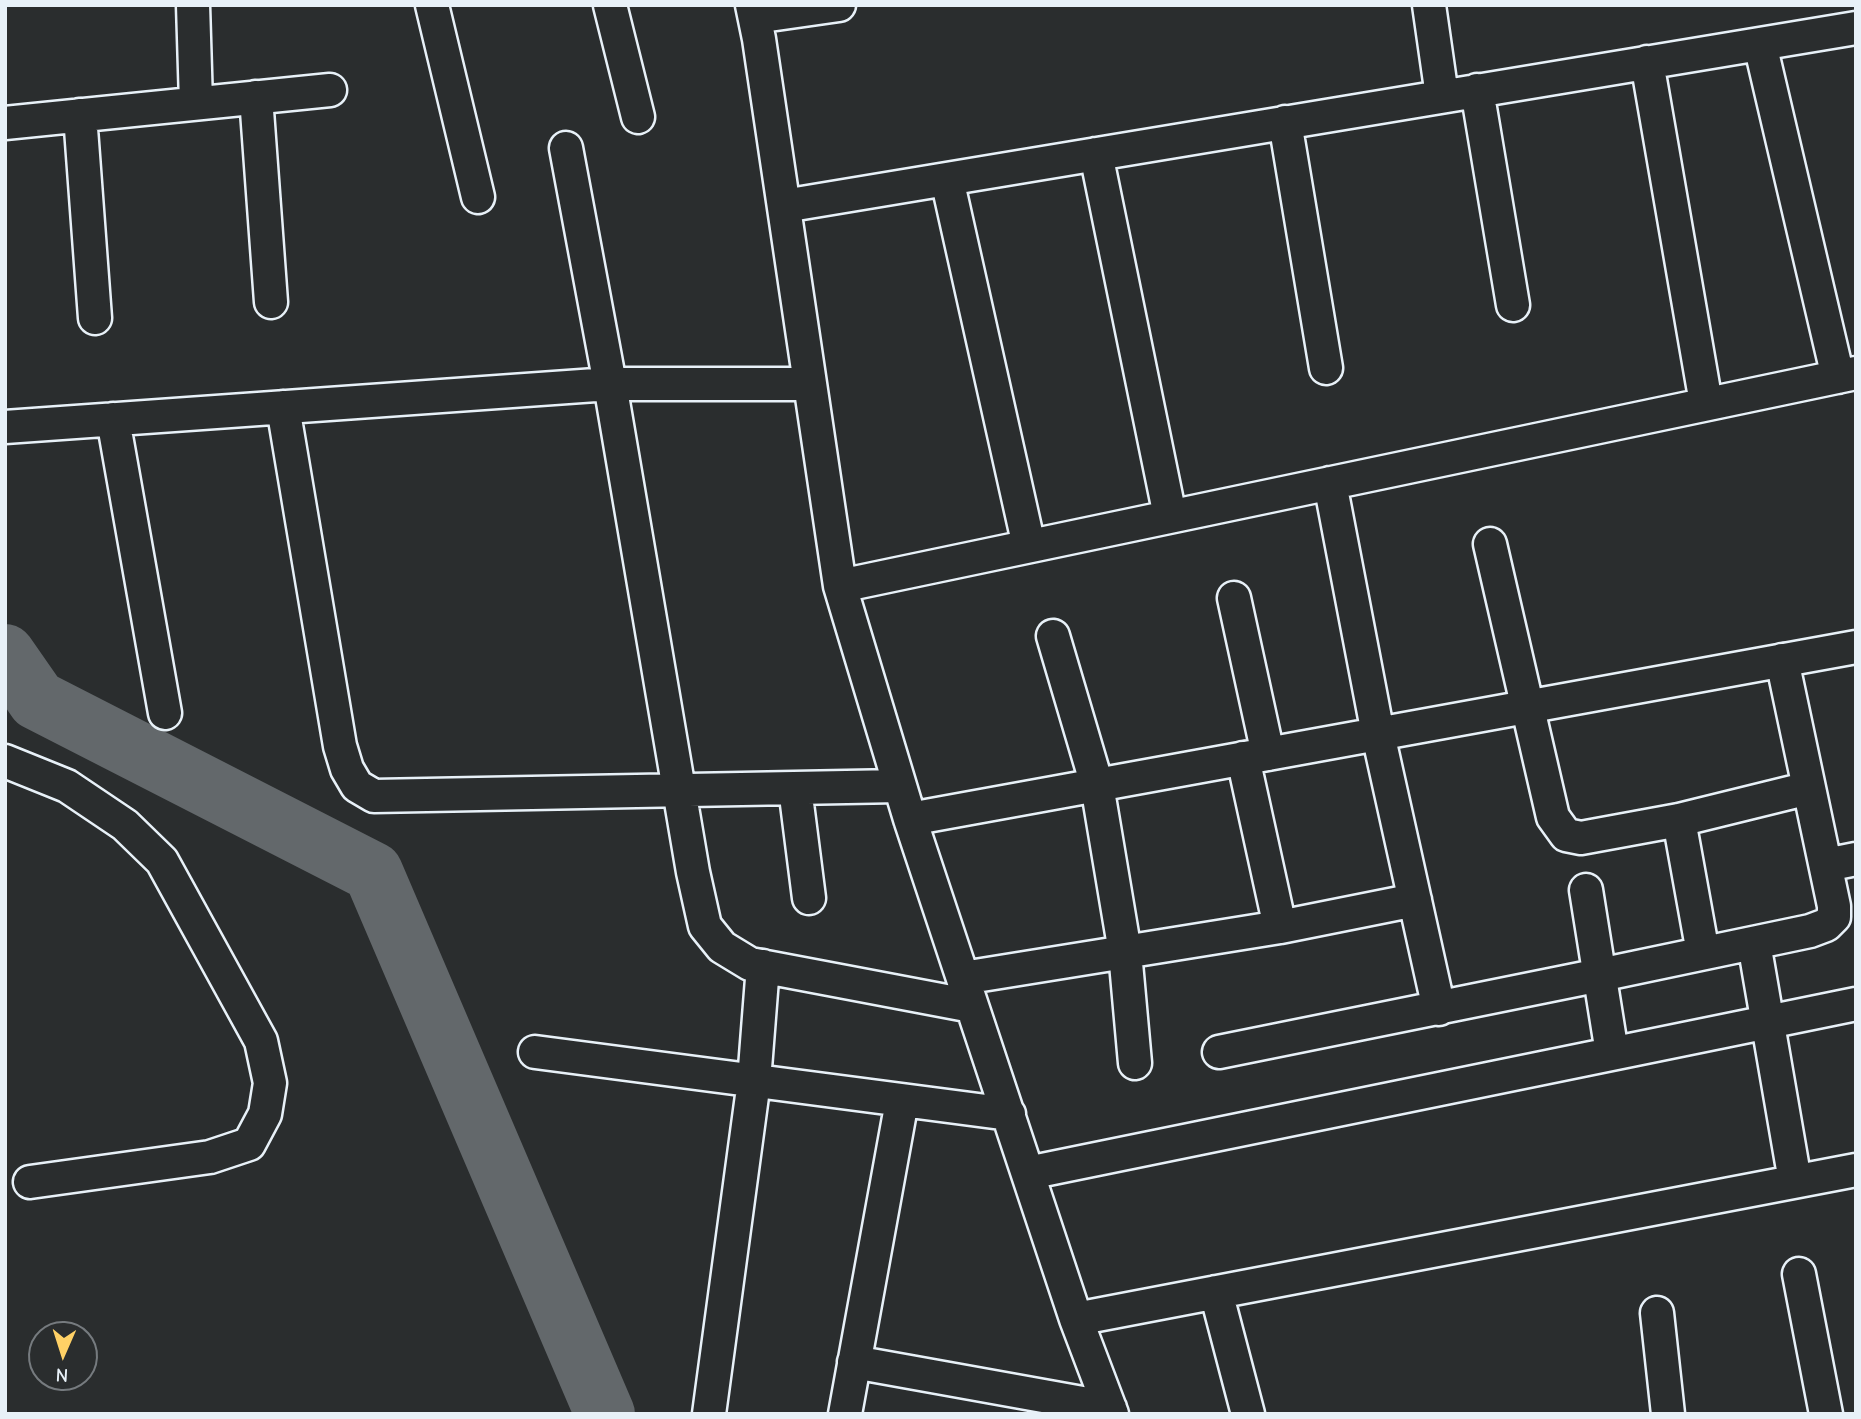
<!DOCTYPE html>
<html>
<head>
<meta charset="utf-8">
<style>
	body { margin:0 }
	#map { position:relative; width:1861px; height:1419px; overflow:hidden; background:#2a2d2e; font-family:"Comic Neue",sans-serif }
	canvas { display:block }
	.frame { position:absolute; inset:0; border:7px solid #e8f1f8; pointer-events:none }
	.north { position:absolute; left:28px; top:1321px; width:70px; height:70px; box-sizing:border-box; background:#2a2d2e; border:2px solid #767b7f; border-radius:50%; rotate:183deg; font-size:19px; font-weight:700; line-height:28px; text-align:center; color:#e8f1f8 }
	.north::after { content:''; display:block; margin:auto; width:24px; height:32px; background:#ffd166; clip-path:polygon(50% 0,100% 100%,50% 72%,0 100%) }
</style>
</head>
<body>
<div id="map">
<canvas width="1861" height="1419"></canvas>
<div class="frame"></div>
<div class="north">N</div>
</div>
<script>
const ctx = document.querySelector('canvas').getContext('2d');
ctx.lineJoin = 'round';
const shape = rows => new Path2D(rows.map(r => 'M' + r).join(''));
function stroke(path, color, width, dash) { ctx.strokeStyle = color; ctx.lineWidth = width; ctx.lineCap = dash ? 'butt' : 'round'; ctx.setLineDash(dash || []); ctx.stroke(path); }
stroke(shape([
	[5,654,37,700,373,872,605,1414]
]), '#63686b', 60);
const street = shape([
	[193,5,196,103],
	[432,5,478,197],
	[610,5,638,117],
	[752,5,759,39,840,586,910,819,1076,1319,1112,1414],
	[1429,5,1442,96],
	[755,17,839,5],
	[1760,44,1838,377],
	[1647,62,1706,403],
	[1477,90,1513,305],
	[256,97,271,302],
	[80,115,95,318],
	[1285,122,1326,368],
	[5,123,330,90],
	[566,148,610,384,693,872,705,926,722,947,750,964,972,1006],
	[1096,154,1170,516],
	[947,179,1029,546],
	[784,206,1856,28],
	[283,407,340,746,347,769,357,786,374,796,899,786],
	[113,419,165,713],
	[5,427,610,384,810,384],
	[1330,483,1378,734,1439,1009],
	[1490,544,1553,817,1566,835,1581,838,1679,820,1809,788],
	[840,586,1856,373],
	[1234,598,1268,754],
	[1053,636,1097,785,1125,952,1135,1063],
	[1243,758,1280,927],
	[5,761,67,786,125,825,162,861,261,1041,270,1083,265,1114,249,1144,210,1157,30,1182],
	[795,788,809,898],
	[910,819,1856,647],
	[1679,820,1703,953],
	[1826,865,1856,859],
	[1586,890,1612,1053],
	[1754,943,1795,1181],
	[963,978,1280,927,1415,900],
	[535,1052,1009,1114],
	[1219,1052,1600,975,1810,931,1826,925,1834,917,1834,906,1782,660],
	[1028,1173,1856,1004],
	[1799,1274,1826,1414],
	[1216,1292,1248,1414],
	[1657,1313,1668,1414],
	[1076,1319,1856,1170],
	[854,1362,1110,1408],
	[709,1414,754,1081,763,966],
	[845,1414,902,1101]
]);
stroke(street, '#e8f1f8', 37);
stroke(street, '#2a2d2e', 32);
</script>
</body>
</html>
